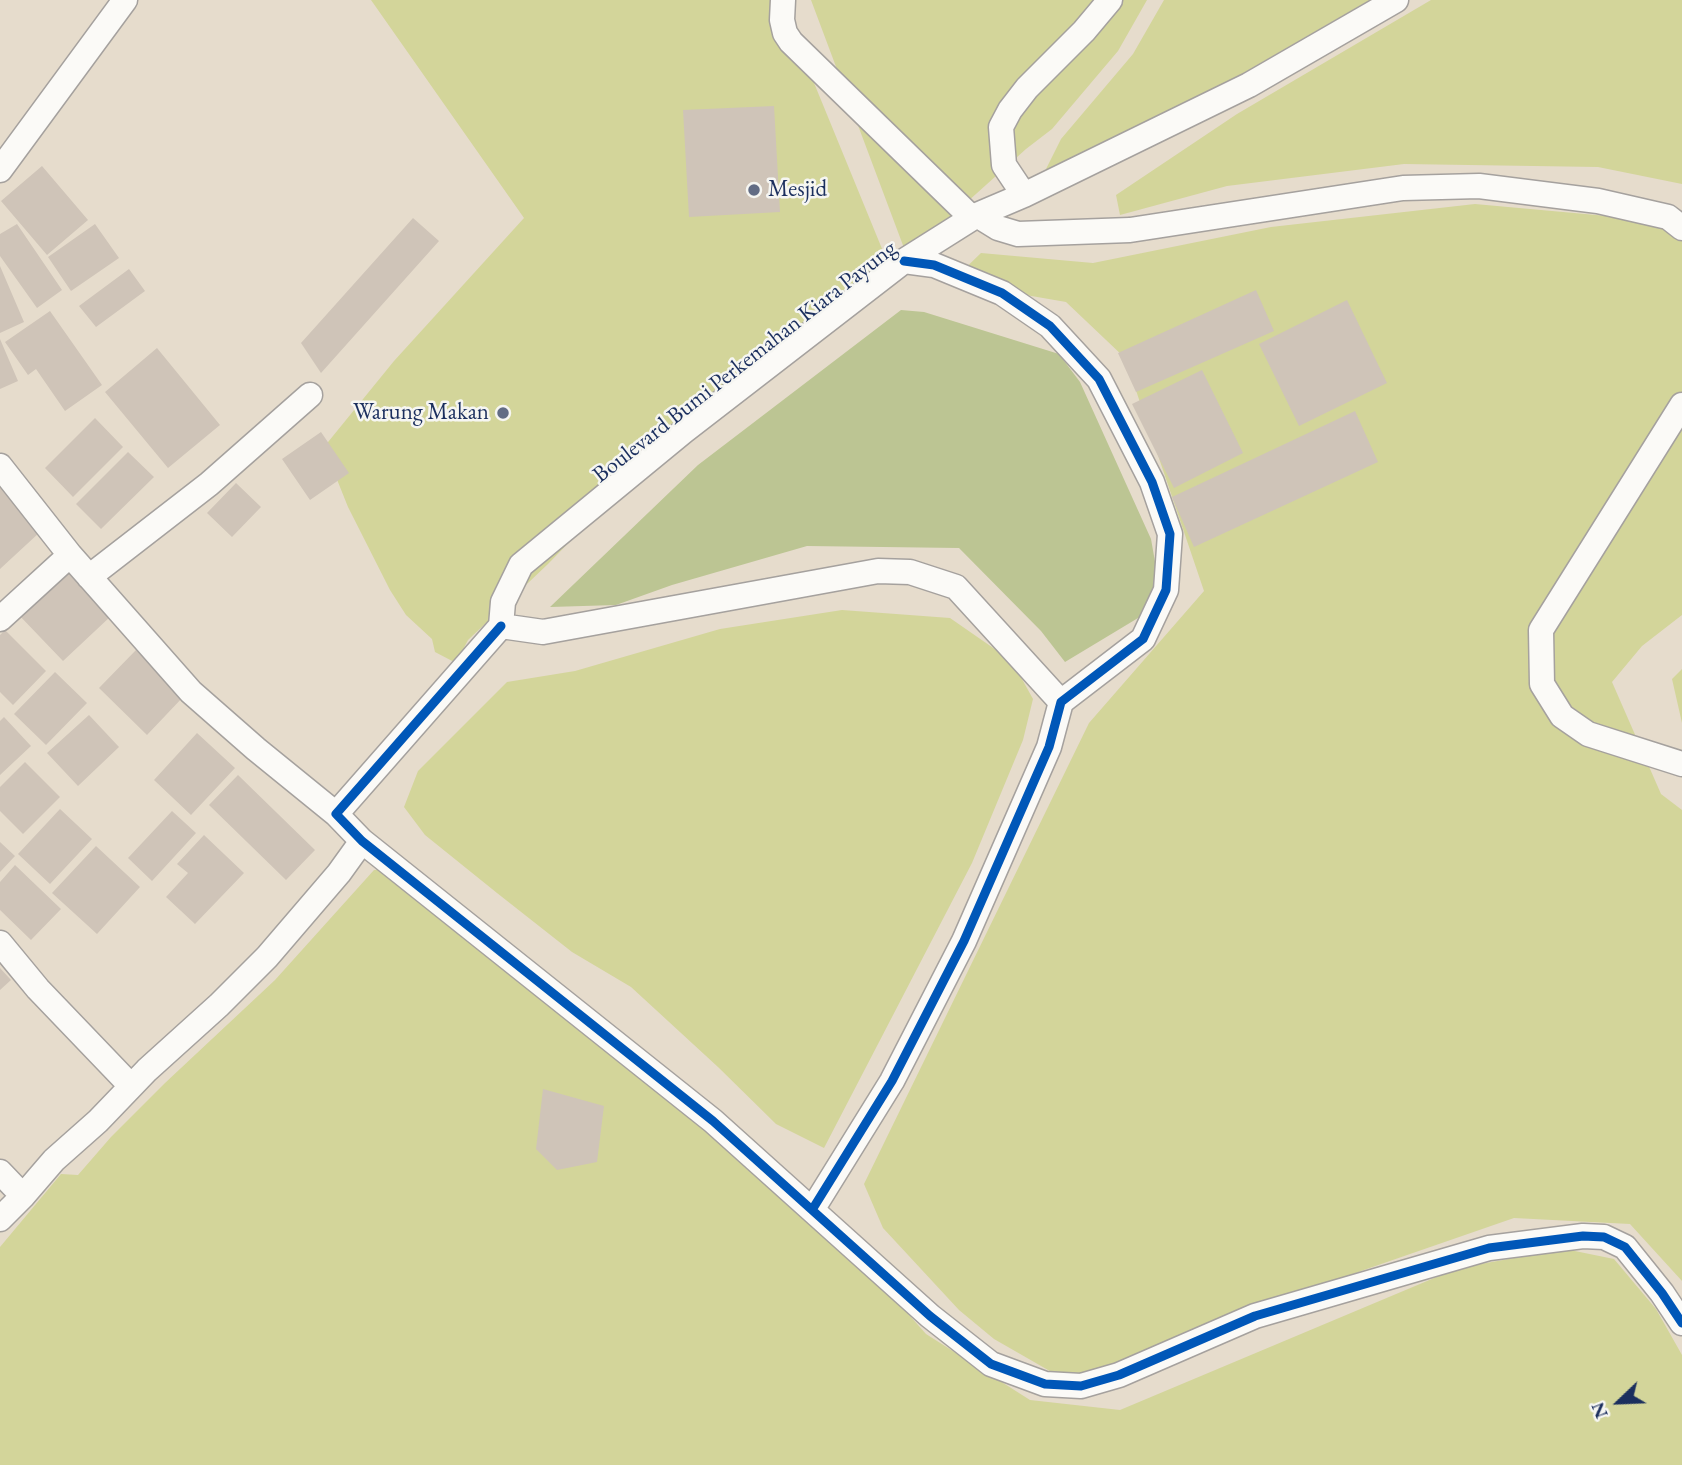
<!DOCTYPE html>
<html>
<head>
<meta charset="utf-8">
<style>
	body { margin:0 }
	#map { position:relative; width:1682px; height:1465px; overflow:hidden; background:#e6dccc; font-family:"EB Garamond",serif }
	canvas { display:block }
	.north { position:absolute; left:1584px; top:1367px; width:70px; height:70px; -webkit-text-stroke:5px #f6f6f2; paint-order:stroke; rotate:247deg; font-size:19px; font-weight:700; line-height:28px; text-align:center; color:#1b2f5e }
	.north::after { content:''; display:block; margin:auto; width:24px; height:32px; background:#1b2f5e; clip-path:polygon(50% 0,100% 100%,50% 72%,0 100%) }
</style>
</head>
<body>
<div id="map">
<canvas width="1682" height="1465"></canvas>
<div class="north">N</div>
</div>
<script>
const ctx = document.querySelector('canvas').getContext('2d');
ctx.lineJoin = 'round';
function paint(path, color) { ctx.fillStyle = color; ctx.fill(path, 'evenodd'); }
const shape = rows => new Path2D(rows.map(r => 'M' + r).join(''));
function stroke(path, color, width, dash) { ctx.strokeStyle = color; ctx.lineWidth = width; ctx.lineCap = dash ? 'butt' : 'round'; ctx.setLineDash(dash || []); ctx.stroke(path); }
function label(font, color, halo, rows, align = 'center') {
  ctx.font = font + ' "EB Garamond",serif'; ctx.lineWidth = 5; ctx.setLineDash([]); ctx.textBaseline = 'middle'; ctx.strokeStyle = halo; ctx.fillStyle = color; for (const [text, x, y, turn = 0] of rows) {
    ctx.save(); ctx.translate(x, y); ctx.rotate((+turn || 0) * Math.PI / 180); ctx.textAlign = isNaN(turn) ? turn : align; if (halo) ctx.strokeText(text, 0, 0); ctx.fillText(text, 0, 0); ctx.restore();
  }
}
paint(shape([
	[371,0,780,0,894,278,622,488,548,564,468,640,456,663,435,652,432,639,406,615,390,590,348,507,324,447,394,361,524,218],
	[811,0,1147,0,1118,51,1052,129,1026,149,907,256],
	[1164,0,1370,0,1058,180,1046,169,1061,139,1133,54],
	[1431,0,1682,0,1682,184,1598,167,1404,164,1227,186,1120,215,1116,195,1237,114],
	[1475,204,1607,216,1682,231,1682,615,1642,646,1612,682,1661,794,1682,810,1682,1281,1630,1224,1514,1218,1361,1271,1127,1366,1087,1377,1055,1374,994,1339,959,1310,883,1228,864,1184,1089,723,1204,591,1125,358,1066,302,951,282,981,253,1093,263,1271,227],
	[842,610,950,618,1012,661,1033,699,1023,740,972,863,824,1148,776,1124,718,1067,631,987,572,952,497,893,425,835,404,807,418,771,507,682,575,671,720,629],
	[1682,669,1682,723,1672,679],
	[397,869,847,1245,926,1334,1030,1400,1120,1410,1458,1268,1565,1249,1614,1259,1656,1309,1682,1355,1682,1465,0,1465,0,1247,61,1174,78,1175,111,1137,165,1083,275,980,374,870]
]), '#d3d59a');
paint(shape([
	[901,310,924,312,1059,354,1080,382,1151,539,1160,590,1143,615,1065,662,1041,631,959,548,807,546,672,585,616,605,550,607,698,465]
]), '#bcc593');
paint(shape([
	[774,106,780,212,689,217,683,110],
	[42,166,88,220,47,255,1,201],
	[413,218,439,241,321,373,301,343],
	[17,224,62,290,37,308,0,256,0,234],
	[95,224,119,258,71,291,48,257],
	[0,266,24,322,0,333],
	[129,269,145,291,96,327,79,306],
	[1256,290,1274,331,1136,392,1118,353],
	[1347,300,1387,383,1299,426,1259,344],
	[50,311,102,385,65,411,36,369,28,375,5,342],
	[0,339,18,381,0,389],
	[157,348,220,425,168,468,105,392],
	[1202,370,1243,453,1174,488,1132,404],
	[1355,411,1378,462,1194,547,1172,497],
	[95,418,123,447,73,497,45,468],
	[321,432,349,473,310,500,282,459],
	[128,452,154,477,101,529,76,504],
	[236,483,261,507,232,537,207,513],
	[0,487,40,532,0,569],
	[65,567,111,616,63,661,17,613],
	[5,630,46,671,13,705,0,692,0,635],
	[136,650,184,696,147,735,99,688],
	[55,672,87,703,46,745,14,714],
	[89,715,119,747,78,786,47,753],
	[4,717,31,746,0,775,0,721],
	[197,733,235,768,191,815,154,780],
	[25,762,60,797,23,834,0,811,0,787],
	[238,775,315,850,286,880,209,805],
	[60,809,92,839,50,884,18,854],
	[172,811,196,833,152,881,128,858],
	[204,835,244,873,195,924,166,897,188,873,177,864],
	[0,842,15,856,0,872],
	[96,846,140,887,97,934,52,893],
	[15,865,61,909,31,940,0,910,0,882],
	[0,968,11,980,0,990],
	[543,1089,604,1106,597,1162,557,1170,536,1149]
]), '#cfc4b8');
const street = shape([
	[783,0,782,20,785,33,791,42,972,218],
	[0,170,125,0],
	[1024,195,1004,165,1001,127,1010,110,1027,88,1084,31,1110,0],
	[977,215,998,228,1018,234,1130,230,1403,188,1479,186,1598,201,1668,217,1682,228],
	[1682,405,1541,630,1542,684,1562,716,1588,734,1682,764],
	[0,466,70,555,191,692,256,749,336,814],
	[89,577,209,484,310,395],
	[0,619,70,555],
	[501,626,336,814,362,841,713,1121,930,1316,991,1364,1045,1384,1081,1386,1119,1375,1255,1316,1489,1248,1583,1236,1604,1237,1625,1247,1662,1293,1682,1323],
	[501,626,503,602,521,565,684,431,904,261,977,215,1024,195,1249,85,1396,0],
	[501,626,543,632,878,571,910,572,956,587,1061,702],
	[0,943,38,989,131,1086],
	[0,1172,23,1196],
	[812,1210,892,1081,964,941,1049,747,1061,702,1143,639,1166,590,1170,534,1152,482,1099,379,1050,326,1002,293,934,265,904,261],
	[0,1219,23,1196,54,1160,98,1121,147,1070,219,1005,267,957,339,873,362,841]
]);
stroke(street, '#a5a19e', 27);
stroke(street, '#fbfaf7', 24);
stroke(shape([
	[501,626,336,814,362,841,713,1121,930,1316,991,1364,1045,1384,1081,1386,1119,1375,1255,1316,1489,1248,1583,1236,1604,1237,1625,1247,1662,1293,1682,1323],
	[812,1210,892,1081,964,941,1049,747,1061,702,1143,639,1166,590,1170,534,1152,482,1099,379,1050,326,1002,293,934,265,904,261]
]), '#0057b8', 9);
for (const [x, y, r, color] of [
	[754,190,7,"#626c84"],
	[503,413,7,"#626c84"]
]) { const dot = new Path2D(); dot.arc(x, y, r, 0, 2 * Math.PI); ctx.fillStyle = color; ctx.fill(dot); stroke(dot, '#f6f6f2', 2.5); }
label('23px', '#1b2f5e', '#f6f6f2', [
	["Mesjid",768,190],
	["Warung Makan",489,413,"right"]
], 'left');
label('23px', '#1b2f5e', '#f6f6f2', [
	["Boulevard Bumi Perkemahan Kiara Payung",745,362,-38]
]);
</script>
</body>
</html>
